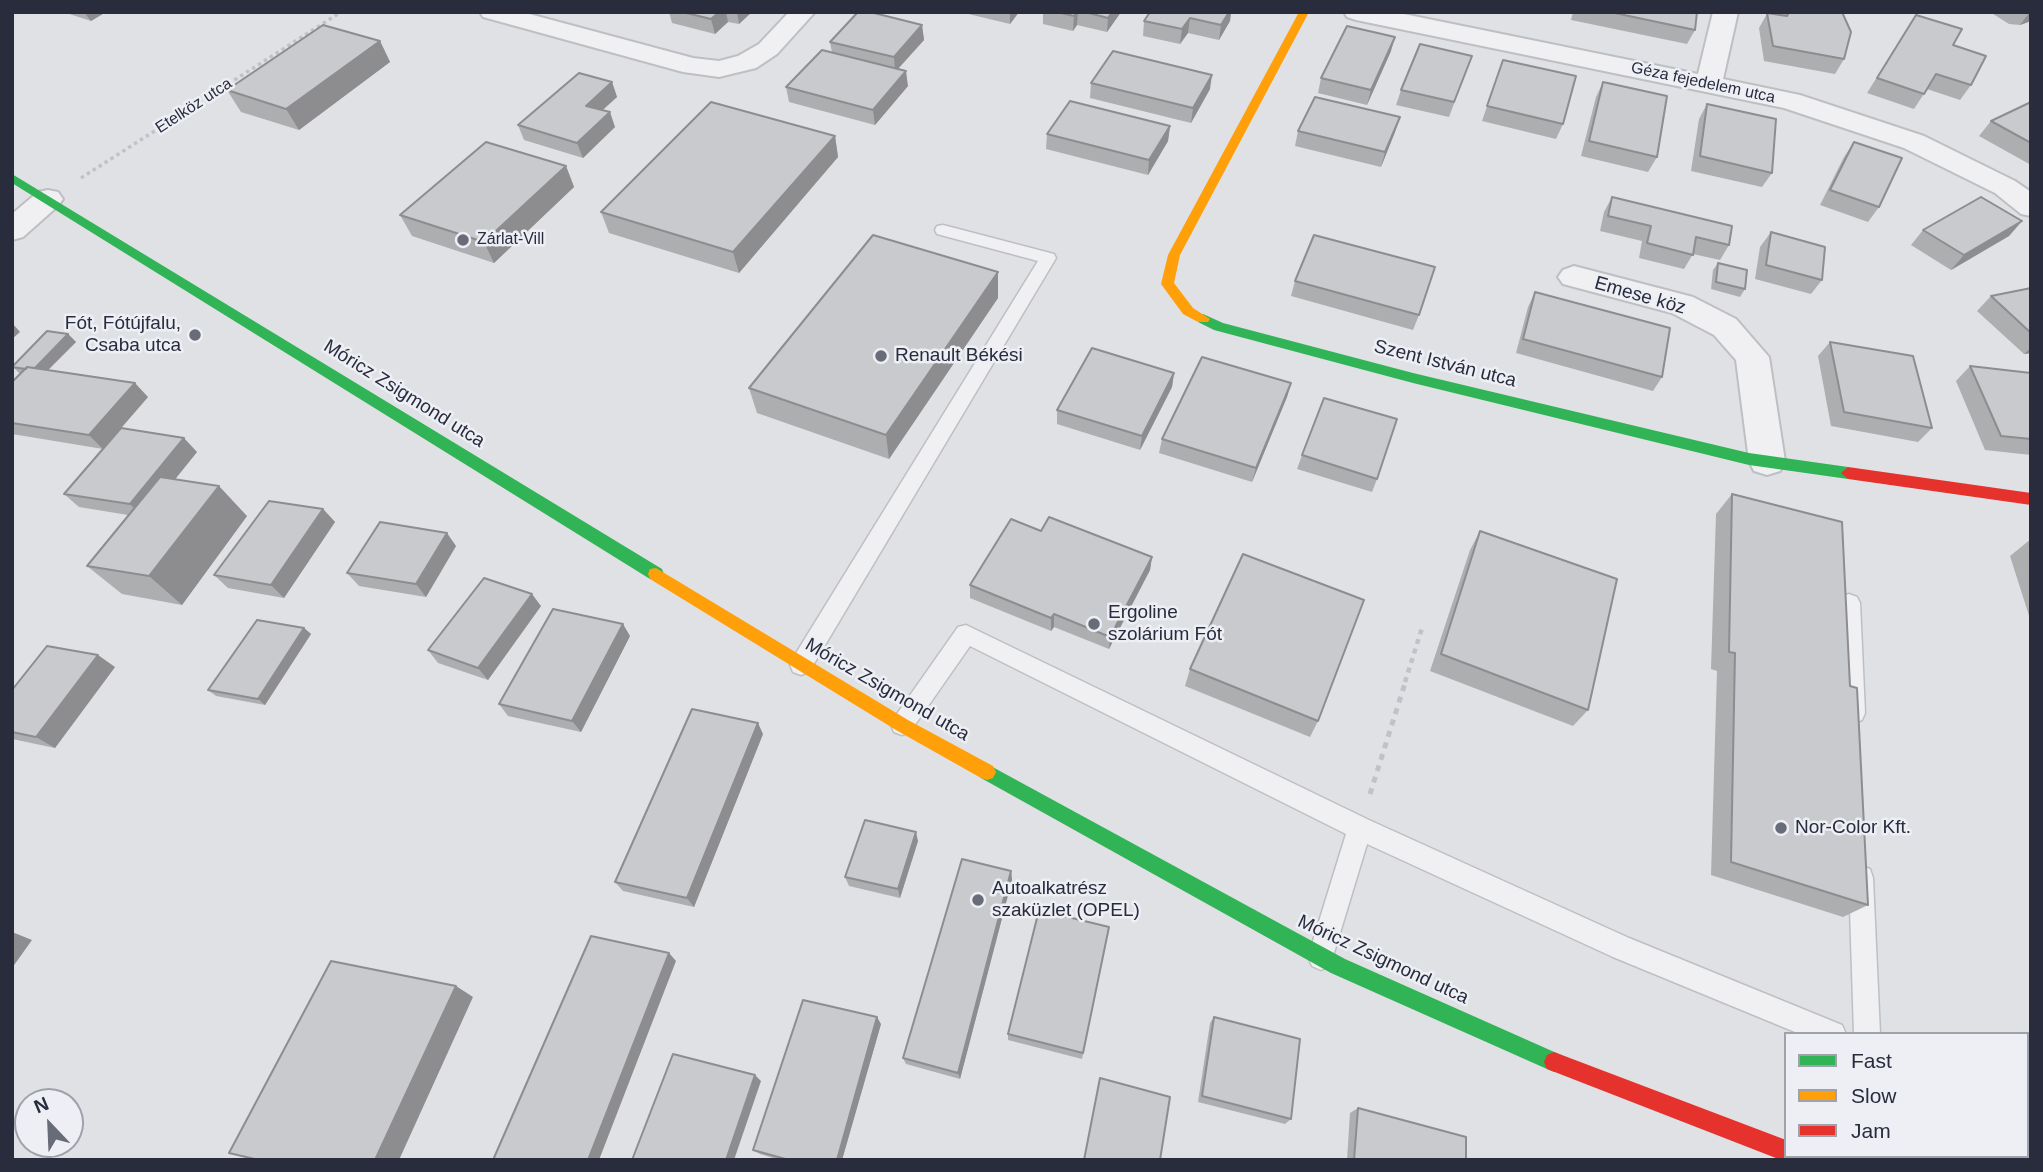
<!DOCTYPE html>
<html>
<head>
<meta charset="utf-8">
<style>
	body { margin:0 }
	#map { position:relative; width:2043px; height:1172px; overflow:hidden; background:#e0e1e5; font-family:Arial,sans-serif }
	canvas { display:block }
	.frame { position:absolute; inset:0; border:14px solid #282c3d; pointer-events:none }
	.legend { position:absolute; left:1784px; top:1032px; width:245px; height:126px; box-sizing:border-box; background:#eeeff5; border:2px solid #9fa1ab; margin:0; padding:9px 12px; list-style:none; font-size:21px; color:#282c3d }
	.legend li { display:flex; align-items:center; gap:14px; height:35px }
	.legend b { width:35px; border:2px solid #9fa1ab }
	.north { position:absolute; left:14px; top:1088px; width:70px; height:70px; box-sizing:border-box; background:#eeeff5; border:2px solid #9fa1ab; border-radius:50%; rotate:337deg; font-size:19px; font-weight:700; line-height:28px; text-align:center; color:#282c3d }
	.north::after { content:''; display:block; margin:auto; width:24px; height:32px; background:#686b78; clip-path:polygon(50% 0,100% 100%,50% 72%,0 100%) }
</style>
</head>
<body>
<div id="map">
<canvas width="2043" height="1172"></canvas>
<div class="frame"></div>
<ul class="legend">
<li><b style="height:9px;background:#30b455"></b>Fast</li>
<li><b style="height:9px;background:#ff9f0a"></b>Slow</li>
<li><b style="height:9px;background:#e5322d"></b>Jam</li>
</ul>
<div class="north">N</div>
</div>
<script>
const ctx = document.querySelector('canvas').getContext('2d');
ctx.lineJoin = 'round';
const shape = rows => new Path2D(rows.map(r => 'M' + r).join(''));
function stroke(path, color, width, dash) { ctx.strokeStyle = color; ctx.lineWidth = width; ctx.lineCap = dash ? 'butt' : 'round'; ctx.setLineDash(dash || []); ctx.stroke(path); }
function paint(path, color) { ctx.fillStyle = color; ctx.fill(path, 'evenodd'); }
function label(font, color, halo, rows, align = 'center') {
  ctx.font = font + ' Arial,sans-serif'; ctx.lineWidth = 5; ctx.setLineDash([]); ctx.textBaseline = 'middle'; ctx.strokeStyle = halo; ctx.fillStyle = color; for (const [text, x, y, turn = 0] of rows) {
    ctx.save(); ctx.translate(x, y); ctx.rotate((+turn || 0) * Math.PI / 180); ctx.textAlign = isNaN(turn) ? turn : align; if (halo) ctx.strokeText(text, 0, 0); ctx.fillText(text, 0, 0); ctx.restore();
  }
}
const lane = shape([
	[943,225,1054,254,1056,258,809,672,801,675,793,672,790,665,793,658,1038,261,937,234,935,230,937,226,943,225],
	[1849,594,1857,597,1860,603,1865,713,1862,720,1854,723,1846,720,1843,713,1838,603,1841,597,1849,594],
	[966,625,1369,820,1629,938,1842,1025,1846,1034,1800,1034,1613,957,1367,844,1330,966,1321,970,1312,966,1308,957,1346,834,970,646,910,732,902,735,894,732,891,725,894,718,958,627,966,625],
	[1861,866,1870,869,1873,878,1880,1034,1854,1034,1849,878,1852,869,1861,866],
	[1863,1156,1891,1156,1891,1160,1863,1160,1863,1156]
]);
const street = shape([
	[480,12,522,12,693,58,719,61,738,56,759,44,789,12,815,12,777,54,756,68,719,77,683,72,483,17,480,12],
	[1344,12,1394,12,1698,74,1713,12,1738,12,1723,79,1800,95,1924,136,2015,181,2031,192,2031,216,2021,214,1995,193,1904,148,1784,108,1356,20,1347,17,1344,12],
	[48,190,58,192,63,199,58,206,23,237,12,240,12,214,38,192,48,190],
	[1574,266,1693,297,1736,319,1769,357,1785,461,1780,471,1767,475,1754,471,1749,461,1736,360,1714,335,1672,313,1563,284,1558,277,1563,270,1574,266]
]);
stroke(lane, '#bebfc3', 3);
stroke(street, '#bebfc3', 4);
stroke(shape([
	[81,178,341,12]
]), '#c1c2c7', 3.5, [3.5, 3.5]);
stroke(shape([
	[1405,682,1422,628]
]), '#c1c2c7', 4.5, [5, 5]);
stroke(shape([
	[1370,794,1406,680]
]), '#c1c2c7', 5, [6, 6]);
paint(lane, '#f0f0f2');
paint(street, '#f0f0f2');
paint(shape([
	[12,174,662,569,664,574,662,579,650,579,12,183,12,174],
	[1203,314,1223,323,1413,373,1749,453,1848,467,1855,473,1848,479,1749,465,1413,383,1214,330,1198,322,1198,316,1203,314],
	[987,764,1345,959,1561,1055,1564,1062,1561,1069,1554,1072,1547,1069,1331,973,981,778,978,772,981,766,987,764]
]), '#30b455');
paint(shape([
	[1299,12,1309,12,1180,255,1174,283,1193,308,1210,319,1208,322,1198,322,1183,314,1161,284,1168,255,1299,12],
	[656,568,908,720,993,766,996,772,993,778,987,780,981,778,896,730,650,579,648,574,650,569,656,568]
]), '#ff9f0a');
paint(shape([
	[1848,467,2031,493,2031,505,1848,479,1841,473,1848,467],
	[1554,1052,1786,1140,1786,1156,1794,1156,1793,1158,1781,1160,1547,1069,1544,1062,1547,1055,1554,1052]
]), '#e5322d');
paint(shape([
	[63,12,106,12,91,21],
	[669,12,752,12,739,24,728,22,715,34,672,23],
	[960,12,1019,12,1010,24],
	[1043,12,1121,12,1107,32,1077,25,1073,31,1043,24],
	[1150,12,1231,12,1230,21,1219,40,1188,33,1180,44,1143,36,1144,21],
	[1573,12,1697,12,1695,30,1687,44,1571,20],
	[1768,12,1842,12,1844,59,1835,74,1764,61,1759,28],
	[1990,12,2031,12,2031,21,2020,25,2009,24],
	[1916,15,1953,45,1971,85,1960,100,1927,89,1914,109,1867,93],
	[922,25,924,40,898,69,908,86,875,125,789,102,786,87,832,53,830,42],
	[380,41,390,62,299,130,241,112,227,90],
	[1391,51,1367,105,1318,93,1321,78],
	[1472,56,1449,117,1396,105,1401,90],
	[1503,60,1563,124,1556,139,1482,121],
	[612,82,617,97,603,110,615,127,583,158,524,140,518,125],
	[1603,82,1657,157,1648,172,1581,156,1596,97],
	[1091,83,1210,89,1191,123,1090,98],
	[2031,102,2031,165,1979,136,1991,121],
	[1707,104,1772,173,1762,187,1691,171,1699,119],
	[1170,126,1168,141,1148,175,1046,149,1047,134],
	[1298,131,1395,132,1381,167,1295,146],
	[835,136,838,157,739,273,609,233,601,212],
	[1854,142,1879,207,1868,222,1820,205,1844,157],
	[566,166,574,187,494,263,412,236,400,215],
	[1612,197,1729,245,1720,260,1693,254,1684,269,1639,258,1642,241,1600,231,1604,212],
	[2022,221,2009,236,1951,270,1911,245,1923,230],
	[1771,232,1822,280,1811,294,1755,279,1760,247],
	[1718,263,1745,289,1740,297,1711,289,1713,270],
	[998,272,998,298,889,459,757,413,749,388],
	[1295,281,1419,315,1413,330,1291,296],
	[2031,288,2031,353,2024,354,1977,311,1991,296],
	[1535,292,1662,377,1653,391,1516,353,1528,307],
	[68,334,76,342,48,370,148,397,121,428,197,452,175,479,247,516,182,605,122,594,87,566,128,515,79,507,64,494,103,449,12,434,12,382,20,374,12,366],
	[1830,342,1932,428,1918,442,1831,426,1818,356],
	[1970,366,2031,373,2031,455,1985,450,1956,381],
	[1174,373,1172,387,1140,450,1057,424,1057,410],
	[1291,383,1287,397,1252,482,1159,453,1162,439],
	[1302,455,1377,479,1372,492,1297,469],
	[1732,494,1868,905,1843,917,1711,875,1717,671,1711,669,1716,514],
	[323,509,335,522,284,598,228,588,214,575],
	[1041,531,1152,557,1150,570,1109,649,1054,627,1051,631,970,598,970,585],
	[1480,531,1588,710,1573,726,1430,671,1470,550],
	[2031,539,2031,622,2010,556],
	[456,546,426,597,359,586,347,573],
	[541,606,488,680,438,663,428,650],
	[304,628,311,634,265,705,216,696,208,690],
	[630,636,581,732,508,716,499,704],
	[115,667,55,748,12,739,12,690],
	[1190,669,1318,721,1310,737,1185,686],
	[763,734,694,907,623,891,615,882],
	[918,841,900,898,849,886,845,877],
	[1011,871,1012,880,960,1079,906,1064,903,1058],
	[1109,927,1082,1059,1008,1040,1008,1034],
	[1214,1017,1291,1119,1285,1124,1198,1102,1210,1023],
	[881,1024,842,1160,780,1160,760,1154,753,1150],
	[1358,1108,1466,1160,1347,1160,1350,1113]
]), '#adaeb0');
paint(shape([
	[84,12,106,12,91,21],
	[719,12,726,12,728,22,715,34,711,19],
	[737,12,752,12,739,24],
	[1010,12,1019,12,1010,24],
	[1077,12,1078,12,1077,25,1073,31,1074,16],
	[1112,12,1121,12,1107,32,1108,18],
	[1229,12,1231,12,1230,21,1219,40,1221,25],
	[2030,12,2031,21,2020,25],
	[1190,18,1188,33,1180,44,1182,29],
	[922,25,924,40,895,72,894,57],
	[1395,37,1391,51,1367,105,1371,90],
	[380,41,390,62,299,130,286,109],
	[906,71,908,86,875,125,873,110],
	[1212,75,1210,89,1191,123,1193,108],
	[612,82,617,97,591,120,586,106],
	[610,112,615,127,583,158,577,143],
	[1400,117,1395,132,1381,167,1385,152],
	[1170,126,1168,141,1148,175,1149,160],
	[835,136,838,157,739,273,733,252],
	[566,166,574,187,494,263,484,242],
	[2022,221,2009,236,1951,270,1964,255],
	[998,272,998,298,889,459,886,435],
	[13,324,20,332,12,339,12,325],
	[68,334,76,342,41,377,34,370],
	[2031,348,2031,353,2024,354],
	[1174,373,1172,387,1140,450,1142,436],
	[135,383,148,397,103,449,89,435],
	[1291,383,1287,397,1252,482,1256,468],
	[184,438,197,452,144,518,130,504],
	[219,486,247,516,182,605,149,576],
	[323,509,335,522,284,598,271,585],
	[447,533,456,546,426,597,416,584],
	[1152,557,1150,570,1109,649,1110,637],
	[532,594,541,606,488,680,478,668],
	[1054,614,1054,627,1051,631,1051,618],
	[623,624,630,636,581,732,572,721],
	[304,628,311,634,265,705,258,699],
	[98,655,115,667,55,748,36,737],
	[758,723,763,734,694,907,687,898],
	[916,832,918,841,900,898,898,889],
	[1011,871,1012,880,960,1079,958,1073],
	[12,932,32,940,12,968],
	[669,953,676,961,599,1160,588,1160],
	[456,986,473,997,399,1160,375,1160],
	[877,1017,881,1024,842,1160,837,1160],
	[755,1075,761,1081,734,1160,726,1160]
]), '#8d8d90');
const building = shape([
	[682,12,719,12,711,19,682,12],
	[858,12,870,12,922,25,894,57,830,42,858,12],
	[1057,12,1077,12,1074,16,1057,12],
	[1085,12,1112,12,1108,18,1085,12],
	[1150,12,1229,12,1221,25,1190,18,1182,29,1144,21,1150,12],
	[1610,12,1697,12,1695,30,1610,12],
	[1789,12,1842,12,1851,32,1844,59,1773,46,1767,13,1787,16,1789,12],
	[1916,15,1962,29,1953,45,1986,56,1971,85,1936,74,1924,94,1877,78,1916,15],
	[323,25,380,41,286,109,227,90,323,25],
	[1347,26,1395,37,1371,90,1321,78,1347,26],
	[1420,44,1472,56,1454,102,1401,90,1420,44],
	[822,50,906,71,873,110,786,87,822,50],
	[1113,51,1212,75,1193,108,1091,83,1113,51],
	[1503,60,1576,76,1563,124,1487,106,1503,60],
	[579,73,612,82,586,106,610,112,577,143,518,125,579,73],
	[1603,82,1667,96,1657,157,1589,141,1603,82],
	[1315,97,1400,117,1385,152,1298,131,1315,97],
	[1070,101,1170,126,1149,160,1047,134,1070,101],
	[711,102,835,136,733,252,601,212,711,102],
	[2031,102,2031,143,1991,121,2031,102],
	[1707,104,1776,119,1772,173,1700,156,1707,104],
	[486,142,566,166,484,242,400,215,486,142],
	[1854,142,1902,158,1879,207,1830,190,1854,142],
	[1612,197,1732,226,1729,245,1696,237,1693,255,1647,243,1651,226,1608,216,1612,197],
	[1981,197,2022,221,1964,255,1923,230,1981,197],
	[1771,232,1825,247,1822,280,1766,265,1771,232],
	[873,235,998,272,886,435,749,388,873,235],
	[1314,235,1435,267,1419,315,1295,281,1314,235],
	[1718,263,1747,270,1745,289,1716,282,1718,263],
	[2031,288,2031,333,1991,296,2031,288],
	[1535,292,1670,328,1662,377,1523,339,1535,292],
	[47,331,68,334,35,368,27,367,26,369,12,367,47,331],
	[1830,342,1913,356,1932,428,1844,412,1830,342],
	[1092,348,1174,373,1142,436,1057,410,1092,348],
	[1202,357,1291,383,1256,468,1162,439,1202,357],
	[1970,366,2031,373,2031,439,2001,436,1970,366],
	[27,367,135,383,89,435,12,423,12,382,27,367],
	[1324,398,1397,419,1377,479,1302,455,1324,398],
	[121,428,184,438,130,504,64,494,121,428],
	[160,477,219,486,149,576,87,566,160,477],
	[1732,494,1842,522,1850,686,1857,688,1868,905,1731,862,1735,653,1729,652,1732,494],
	[269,501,323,509,271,585,214,575,269,501],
	[1049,517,1152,557,1110,637,1054,614,1051,618,970,585,1011,519,1041,531,1049,517],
	[380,522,447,533,416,584,347,573,380,522],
	[1480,531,1617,579,1588,710,1441,654,1480,531],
	[1243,554,1364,600,1318,721,1190,669,1243,554],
	[484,578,532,594,478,668,428,650,484,578],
	[553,609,623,624,572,721,499,704,553,609],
	[257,620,304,628,258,699,208,690,257,620],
	[47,646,98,655,36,737,12,732,12,690,47,646],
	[692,709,758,723,687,898,615,882,692,709],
	[865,820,916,832,898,889,845,877,865,820],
	[962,859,1011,871,958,1073,903,1058,962,859],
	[1039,910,1109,927,1083,1053,1008,1034,1039,910],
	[591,936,669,953,588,1160,493,1160,591,936],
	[331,961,456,986,375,1160,259,1160,229,1153,331,961],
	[803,1000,877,1017,837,1160,789,1160,753,1150,803,1000],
	[1214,1017,1300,1039,1291,1119,1202,1096,1214,1017],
	[673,1054,755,1075,726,1160,632,1160,673,1054],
	[1100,1078,1170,1097,1160,1160,1084,1160,1100,1078],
	[1358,1108,1466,1137,1466,1160,1354,1160,1358,1108]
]);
paint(building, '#c9cacd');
stroke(building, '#8d8d90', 2);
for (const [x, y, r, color] of [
	[463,240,7,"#686b78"],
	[195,335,7,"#686b78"],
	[881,356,7,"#686b78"],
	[1094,624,7,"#686b78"],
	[1781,828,7,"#686b78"],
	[978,900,7,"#686b78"]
]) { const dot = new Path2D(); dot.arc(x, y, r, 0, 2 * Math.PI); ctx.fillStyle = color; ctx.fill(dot); stroke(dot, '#eeeff5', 2.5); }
label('16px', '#282c3d', '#eeeff5', [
	["Géza fejedelem utca",1703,83,12],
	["Etelköz utca",194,106,-33]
]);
label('16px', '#282c3d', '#eeeff5', [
	["Zárlat-Vill",477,240]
], 'left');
label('19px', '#282c3d', '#eeeff5', [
	["Emese köz",1640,296,16],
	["Szent István utca",1445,364,14],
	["Móricz Zsigmond utca",404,394,32],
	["Móricz Zsigmond utca",887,690,30],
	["Móricz Zsigmond utca",1383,960,25]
]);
label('19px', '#282c3d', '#eeeff5', [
	["Fót, Fótújfalu,",181,324,"right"],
	["Csaba utca",181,346,"right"],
	["Renault Békési",895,356],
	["Ergoline",1108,613],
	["szolárium Fót",1108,635],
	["Nor-Color Kft.",1795,828],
	["Autoalkatrész",992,889],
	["szaküzlet (OPEL)",992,911]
], 'left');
</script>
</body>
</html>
